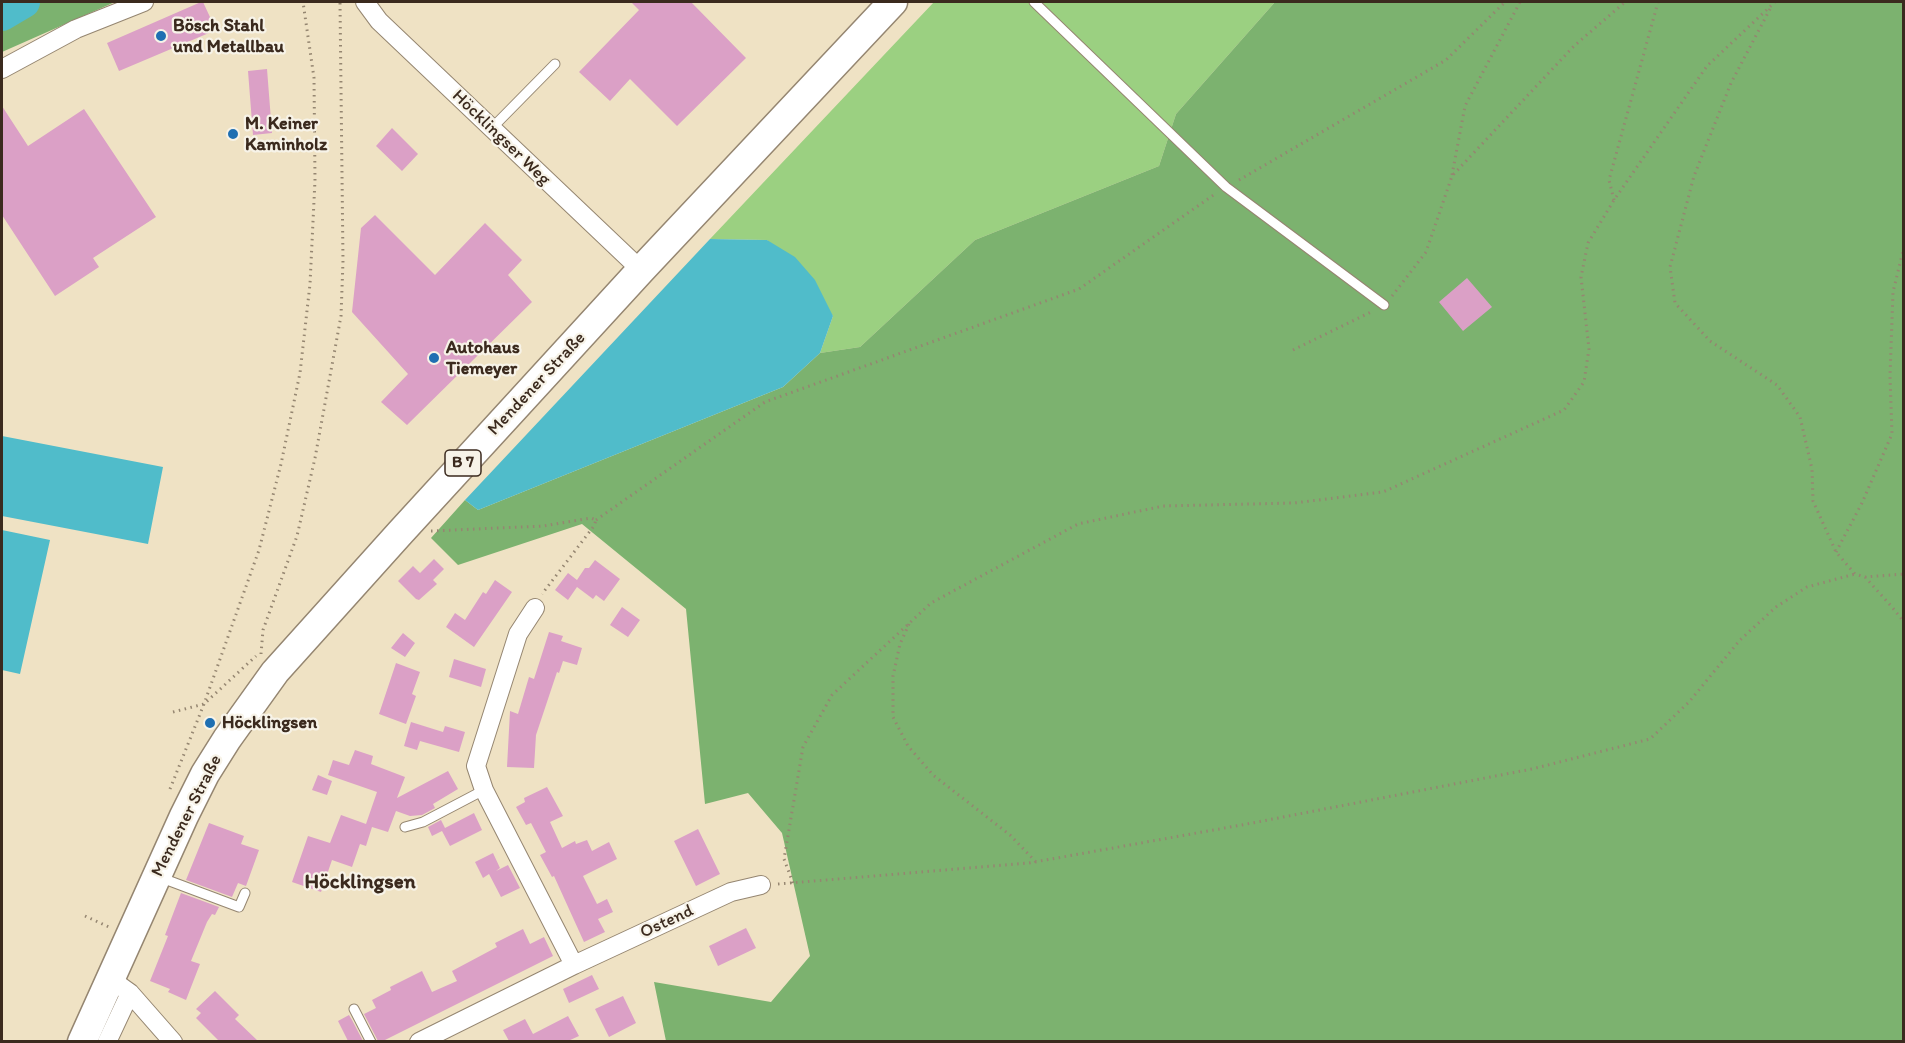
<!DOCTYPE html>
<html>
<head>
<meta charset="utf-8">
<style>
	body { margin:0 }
	#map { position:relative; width:1905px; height:1043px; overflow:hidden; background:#efe2c4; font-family:Itim,sans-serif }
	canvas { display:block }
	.frame { position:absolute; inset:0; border:3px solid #3b2a1e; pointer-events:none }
</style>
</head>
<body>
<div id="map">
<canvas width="1905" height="1043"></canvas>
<div class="frame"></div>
</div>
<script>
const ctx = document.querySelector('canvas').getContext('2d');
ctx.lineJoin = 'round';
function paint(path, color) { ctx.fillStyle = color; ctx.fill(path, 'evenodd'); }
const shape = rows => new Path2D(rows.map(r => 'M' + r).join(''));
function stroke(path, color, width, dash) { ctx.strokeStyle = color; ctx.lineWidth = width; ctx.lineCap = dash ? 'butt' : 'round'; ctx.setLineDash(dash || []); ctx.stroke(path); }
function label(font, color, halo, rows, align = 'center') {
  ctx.font = font + ' Itim,sans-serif'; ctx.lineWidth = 4.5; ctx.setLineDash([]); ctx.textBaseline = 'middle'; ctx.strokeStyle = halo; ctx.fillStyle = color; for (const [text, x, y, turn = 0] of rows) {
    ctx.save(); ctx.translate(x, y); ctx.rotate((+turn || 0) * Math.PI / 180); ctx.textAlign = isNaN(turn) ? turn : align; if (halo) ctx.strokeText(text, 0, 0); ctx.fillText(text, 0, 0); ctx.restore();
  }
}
paint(shape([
	[934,2,1275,2,1176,114,1159,166,975,240,860,347,820,353,833,316,767,240,710,239]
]), '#9bd081');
paint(shape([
	[2,2,115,2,2,52],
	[1275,2,1903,2,1903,1041,666,1041,654,982,771,1002,810,956,782,833,748,793,705,804,686,609,582,524,458,565,431,538,465,500,478,510,783,387,820,353,860,347,975,240,1159,166,1176,114]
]), '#7cb26f');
paint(shape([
	[710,239,767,240,795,257,815,280,833,316,820,353,783,387,478,510,465,500],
	[2,436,163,467,148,544,2,516],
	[2,530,50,540,20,674,2,670]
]), '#50bcca');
stroke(shape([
	[2,15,24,2]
]), '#50bcca', 32);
paint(shape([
	[201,2,203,2,216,30,119,71,107,43],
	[631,2,691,2,746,58,677,126,630,79,610,101,579,72,639,10],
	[267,69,272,133,253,135,248,71],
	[2,106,28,146,84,109,156,217,93,258,99,267,55,296,2,215],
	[392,128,418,154,402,171,376,146],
	[375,215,435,275,485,223,522,260,508,275,532,302,407,425,381,402,408,374,352,312,361,228],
	[1467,278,1492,307,1463,331,1439,302],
	[434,559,444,569,433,580,437,584,419,600,416,599,398,581,413,566,420,573],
	[595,560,620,579,604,601,596,595,593,599,577,587,568,600,555,590,568,573,577,580,585,568,589,568],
	[495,580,512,592,474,647,446,627,455,613,465,620,483,592,486,594],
	[622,607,640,620,628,637,610,625],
	[549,632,563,636,561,641,582,648,577,665,563,661,559,673,557,672,536,735,534,768,507,767,510,711,518,714,529,677,534,679],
	[403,633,415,643,405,657,391,648],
	[454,659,486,669,481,687,449,677],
	[396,663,420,672,412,694,416,696,406,724,379,714],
	[411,722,443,732,445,726,465,732,459,752,420,741,417,750,404,746],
	[355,750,373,756,371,764,405,777,397,798,448,771,458,789,433,804,435,808,422,815,410,816,396,811,388,832,372,827,366,846,360,844,352,867,332,860,321,892,292,882,308,836,330,843,341,815,366,824,377,792,328,775,333,760,349,765],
	[318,775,332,781,327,795,312,790],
	[547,787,563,816,550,822,562,848,575,841,576,844,587,840,592,851,609,842,617,859,583,876,597,904,607,899,613,912,598,919,605,932,584,942,554,876,552,877,540,855,546,852,531,823,526,825,516,807,525,802,524,798],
	[474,813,482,830,450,846,442,831,432,836,428,827,441,820,445,828],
	[209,823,244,836,241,844,259,850,246,886,238,883,232,897,186,880],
	[698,829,720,874,696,886,674,841],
	[493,853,500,868,496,871,508,865,520,888,501,897,489,874,483,878,475,862],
	[181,893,219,907,215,915,212,914,207,922,191,961,200,964,186,1000,168,992,170,989,150,981,168,936,165,935],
	[746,928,756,948,718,966,709,946],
	[523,929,530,944,544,937,553,956,383,1041,378,1041,364,1014,376,1008,372,1000,391,990,390,987,422,971,432,992,457,981,452,971,497,947,495,943],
	[592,975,599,989,569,1003,563,989],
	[215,991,239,1015,235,1019,258,1041,219,1041,196,1018,201,1013,196,1009],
	[623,996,636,1023,609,1037,595,1009],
	[349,1015,352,1020,363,1041,348,1041,338,1021],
	[568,1016,579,1036,568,1041,509,1041,503,1030,525,1019,533,1034]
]), '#dba0c6');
const lane = shape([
	[1034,2,1226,187,1384,305],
	[492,128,555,64],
	[405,827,423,822,484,790],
	[159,877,239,907,245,893],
	[354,1009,371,1042]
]);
const street = shape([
	[365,2,379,21,641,270],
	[2,69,76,29,144,2],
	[535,608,518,634,476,766,484,790,574,965],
	[109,978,130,993,173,1042],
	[107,1042,130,993],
	[419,1042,574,965,731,892,761,885]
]);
const primary = shape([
	[82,1042,184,816,205,774,227,739,275,672,400,533,641,270,893,2]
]);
stroke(lane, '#958671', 11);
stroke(street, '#958671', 20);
stroke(primary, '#958671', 31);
stroke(shape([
	[1770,9,1731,83,1694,176,1670,267,1675,303,1710,341,1777,385,1800,417,1812,469,1813,501,1836,552,1855,574,1865,577,1904,574],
	[1452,175,1465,106,1520,2],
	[1239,180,1446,60,1505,2],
	[1614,200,1609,180,1658,2],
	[1392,296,1426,252,1452,176,1574,46,1625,2],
	[1293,350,1373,311],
	[596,520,765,402,1079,289,1215,194],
	[431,531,544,526,591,518,596,520,594,526,542,594],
	[1836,552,1862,503,1892,434,1890,376,1893,292,1904,247],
	[1865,577,1892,607,1904,622],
	[909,624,900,644,893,676,893,717,908,746,933,775,1010,835,1036,862],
	[261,654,263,630,297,536,315,458,341,316,343,261,340,2],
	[173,712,204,704,256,656],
	[170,789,204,704,259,550,281,464,300,373,310,284,315,180,314,78,303,2],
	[793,883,784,859,803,747,832,695,931,603,1078,524,1163,506,1294,503,1383,492,1564,410,1584,382,1589,349,1581,277,1588,243,1614,200,1707,66,1775,2],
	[778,884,1029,863,1247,824,1532,769,1650,739,1689,702,1740,640,1776,607,1807,587,1855,574],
	[85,916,109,927]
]), '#958671', 3, [1.5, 4.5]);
stroke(lane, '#fff', 9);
stroke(street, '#fff', 18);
stroke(primary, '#fff', 28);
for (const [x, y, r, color] of [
	[161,36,6,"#1f6fb2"],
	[233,134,6,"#1f6fb2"],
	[434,358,6,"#1f6fb2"],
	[210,723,6,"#1f6fb2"]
]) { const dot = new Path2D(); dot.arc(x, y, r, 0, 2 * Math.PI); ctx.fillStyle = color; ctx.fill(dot); stroke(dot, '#f7f3e8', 2); }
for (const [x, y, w] of [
	[463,463,36]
]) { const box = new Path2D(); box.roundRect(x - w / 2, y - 13, w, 26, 4.5); ctx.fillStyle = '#f7f3e8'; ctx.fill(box); stroke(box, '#3b2a1e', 1.5); }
label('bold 16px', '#3b2a1e', null, [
	["B 7",463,463]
]);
label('bold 18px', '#3b2a1e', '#f7f3e8', [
	["Bösch Stahl",173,26],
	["und Metallbau",173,47],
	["M. Keiner",245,124],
	["Kaminholz",245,145],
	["Autohaus",446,348],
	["Tiemeyer",446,369],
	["Höcklingsen",222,723]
], 'left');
label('18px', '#3b2a1e', '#f7f3e8', [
	["Höcklingser Weg",501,138,44],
	["Mendener Straße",537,384,-47],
	["Mendener Straße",187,816,-63],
	["Ostend",667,922,-25]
]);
label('bold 21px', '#3b2a1e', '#f7f3e8', [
	["Höcklingsen",360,883]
]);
</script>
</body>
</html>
